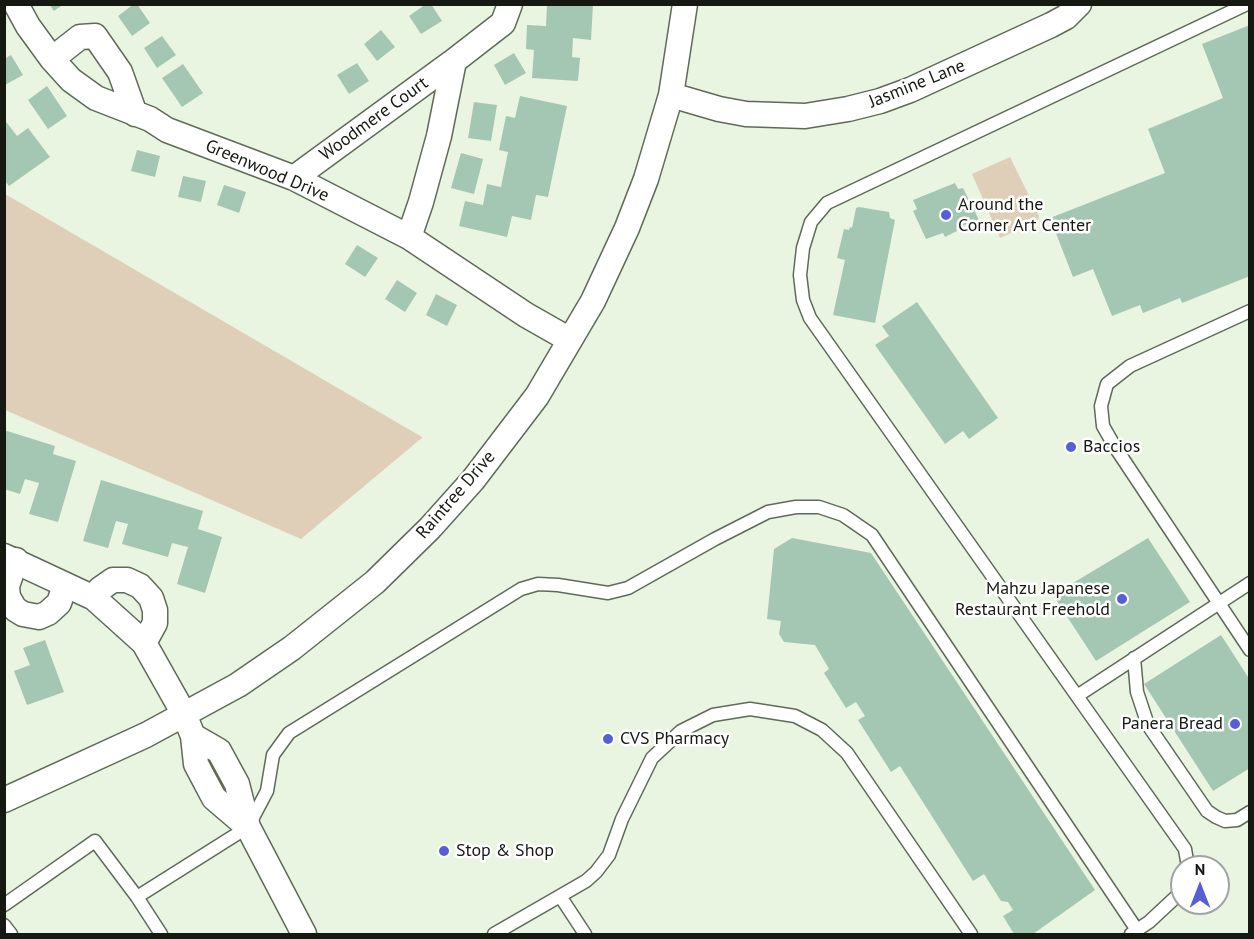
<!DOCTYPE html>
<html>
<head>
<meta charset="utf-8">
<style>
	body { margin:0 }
	#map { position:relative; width:1254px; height:939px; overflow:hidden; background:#e9f5e0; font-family:"PT Sans",sans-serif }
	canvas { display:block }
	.frame { position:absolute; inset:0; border:6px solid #151912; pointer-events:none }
	.north { position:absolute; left:1170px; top:855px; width:60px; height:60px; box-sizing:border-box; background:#fff; border:2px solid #a1a3a0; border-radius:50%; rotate:0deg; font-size:16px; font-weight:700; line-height:24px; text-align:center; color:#151912 }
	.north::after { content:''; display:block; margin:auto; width:21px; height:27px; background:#575fd6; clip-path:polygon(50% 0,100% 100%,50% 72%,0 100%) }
</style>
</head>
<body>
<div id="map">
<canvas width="1254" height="939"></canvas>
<div class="frame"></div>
<div class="north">N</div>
</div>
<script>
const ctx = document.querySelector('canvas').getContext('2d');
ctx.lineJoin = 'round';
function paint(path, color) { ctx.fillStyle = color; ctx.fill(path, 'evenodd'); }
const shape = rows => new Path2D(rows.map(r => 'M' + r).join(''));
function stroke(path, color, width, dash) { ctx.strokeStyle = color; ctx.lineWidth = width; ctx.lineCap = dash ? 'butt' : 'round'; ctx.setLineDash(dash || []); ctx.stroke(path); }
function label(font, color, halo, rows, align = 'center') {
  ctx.font = font + ' "PT Sans",sans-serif'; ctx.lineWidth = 5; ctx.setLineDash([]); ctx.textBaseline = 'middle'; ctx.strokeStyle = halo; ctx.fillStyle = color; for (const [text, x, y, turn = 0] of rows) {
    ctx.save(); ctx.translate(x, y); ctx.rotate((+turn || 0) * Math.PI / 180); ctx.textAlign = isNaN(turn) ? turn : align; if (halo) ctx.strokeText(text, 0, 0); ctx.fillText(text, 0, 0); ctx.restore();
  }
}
paint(shape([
	[1010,157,1039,216,1038,221,1000,238,972,174],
	[5,194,422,437,423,437,301,539,5,410]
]), '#e0cfb8');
paint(shape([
	[49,4,64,4,54,11],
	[134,4,137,4,150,23,132,36,118,16],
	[426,4,431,4,442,21,421,34,409,16],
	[547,4,593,4,591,40,573,38,572,57,580,58,578,81,532,78,534,50,526,49,527,25,546,26],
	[1250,25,1250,276,1182,303,1180,298,1143,313,1140,305,1112,316,1093,269,1073,277,1050,218,1165,173,1148,129,1223,98,1202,44],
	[381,30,395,47,377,61,364,44],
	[162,36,176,55,157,68,144,48],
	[514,53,526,73,505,85,494,65],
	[11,55,23,75,5,85,4,59],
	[357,63,369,81,349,94,337,75],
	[183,64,203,93,182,107,162,78],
	[47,86,67,116,48,129,28,100],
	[520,96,567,106,548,197,536,195,531,220,512,216,507,237,459,226,465,201,483,205,487,184,501,187,508,152,499,150,506,116,515,118],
	[474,102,497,105,491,141,468,138],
	[4,119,17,136,28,128,50,157,9,186,4,180],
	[137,150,160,156,155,177,131,171],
	[461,153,483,159,474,194,451,188],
	[183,176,206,181,201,202,178,197],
	[955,183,958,189,963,188,979,220,956,228,957,231,945,237,943,233,926,239,913,211,917,209,913,200],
	[224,185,246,192,239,213,217,205],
	[859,207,889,212,890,218,895,220,875,323,833,315,845,260,837,258,844,229,849,230,850,227,852,228,856,208],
	[357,245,378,258,365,277,345,264],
	[397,280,417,293,405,312,385,299],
	[436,294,457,305,447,326,426,315],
	[917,302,998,418,969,439,963,431,945,444,875,345,889,336,882,326],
	[4,430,55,446,53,454,76,461,58,522,29,514,39,483,25,479,20,494,4,489],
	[101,480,203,511,198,529,222,537,205,593,177,584,188,547,172,543,168,557,122,544,128,524,116,521,108,548,83,541],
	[792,538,871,553,1095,890,1033,934,1014,934,1003,916,1013,910,1008,902,1001,901,984,874,973,881,900,766,891,772,858,720,865,716,856,702,846,708,824,673,829,669,815,645,784,642,779,634,781,621,767,619,774,549],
	[1148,538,1190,602,1096,661,1053,595],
	[1221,635,1250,680,1250,768,1213,791,1144,684],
	[45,640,64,692,27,705,14,671,30,665,23,648]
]), '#a4c7b3');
const lane = shape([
	[1250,311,1130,366,1107,384,1101,406,1103,426,1115,447,1250,650],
	[1134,658,1137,692,1148,725,1207,811,1216,817,1225,821,1237,820,1250,812],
	[1077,696,1250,583],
	[1188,867,1185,849,810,318,803,300,800,275,803,248,811,222,827,203,1247,4],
	[560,896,585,934],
	[4,905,95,841,137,897],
	[4,925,11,934],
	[161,934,137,897,248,827,267,791,273,755,289,733,521,589,538,584,558,585,608,593,628,588,715,539,768,512,796,507,819,507,843,515,872,535,1137,930],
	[494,934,586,881,596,872,609,855,622,819,652,758,681,731,713,715,750,709,795,716,822,730,847,753,971,934],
	[1131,934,1149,922,1178,895,1182,886]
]);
const street = shape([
	[16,4,28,26,52,59,71,80,96,98,150,119,167,130,294,178,409,237,526,315,570,340],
	[52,59,80,37,95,36,120,72,135,114],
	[671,95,719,109,746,114,805,116,848,109,880,101,910,90,1051,25,1066,17,1079,4],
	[294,178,454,61],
	[409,237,421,202,439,136,454,61,503,23,510,4],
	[4,556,94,598,144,643,184,714,193,736,196,764,206,783,214,798,248,827],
	[16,560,7,586,8,597,15,609,23,614,39,617,48,613,59,603,65,585],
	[94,598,100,589,113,580,127,580,140,586,151,598,155,610,155,623,144,643],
	[193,736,219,751,237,784,248,827,304,934],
	[4,800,146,735,238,685,292,648,375,582,430,528,473,480,537,396,593,301,627,228,646,179,671,95,685,4]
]);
stroke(lane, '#5f6a58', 15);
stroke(street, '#5f6a58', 27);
stroke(lane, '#fff', 12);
stroke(street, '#fff', 24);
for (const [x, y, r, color] of [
	[946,215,6,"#575fd6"],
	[1071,447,6,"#575fd6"],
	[1122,599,6,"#575fd6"],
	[1235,724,6,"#575fd6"],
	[608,739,6,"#575fd6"],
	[444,851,6,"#575fd6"]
]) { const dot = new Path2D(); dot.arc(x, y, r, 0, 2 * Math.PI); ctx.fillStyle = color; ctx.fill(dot); stroke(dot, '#fff', 2); }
label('18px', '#151912', '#fff', [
	["Jasmine Lane",917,84,-22],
	["Woodmere Court",374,119,-36],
	["Greenwood Drive",267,171,23],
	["Raintree Drive",456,495,-49]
]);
label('18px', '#151912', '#fff', [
	["Around the",958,205],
	["Corner Art Center",958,226],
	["Baccios",1083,447],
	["Mahzu Japanese",1110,589,"right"],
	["Restaurant Freehold",1110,610,"right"],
	["Panera Bread",1223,724,"right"],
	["CVS Pharmacy",620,739],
	["Stop & Shop",456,851]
], 'left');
</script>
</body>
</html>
